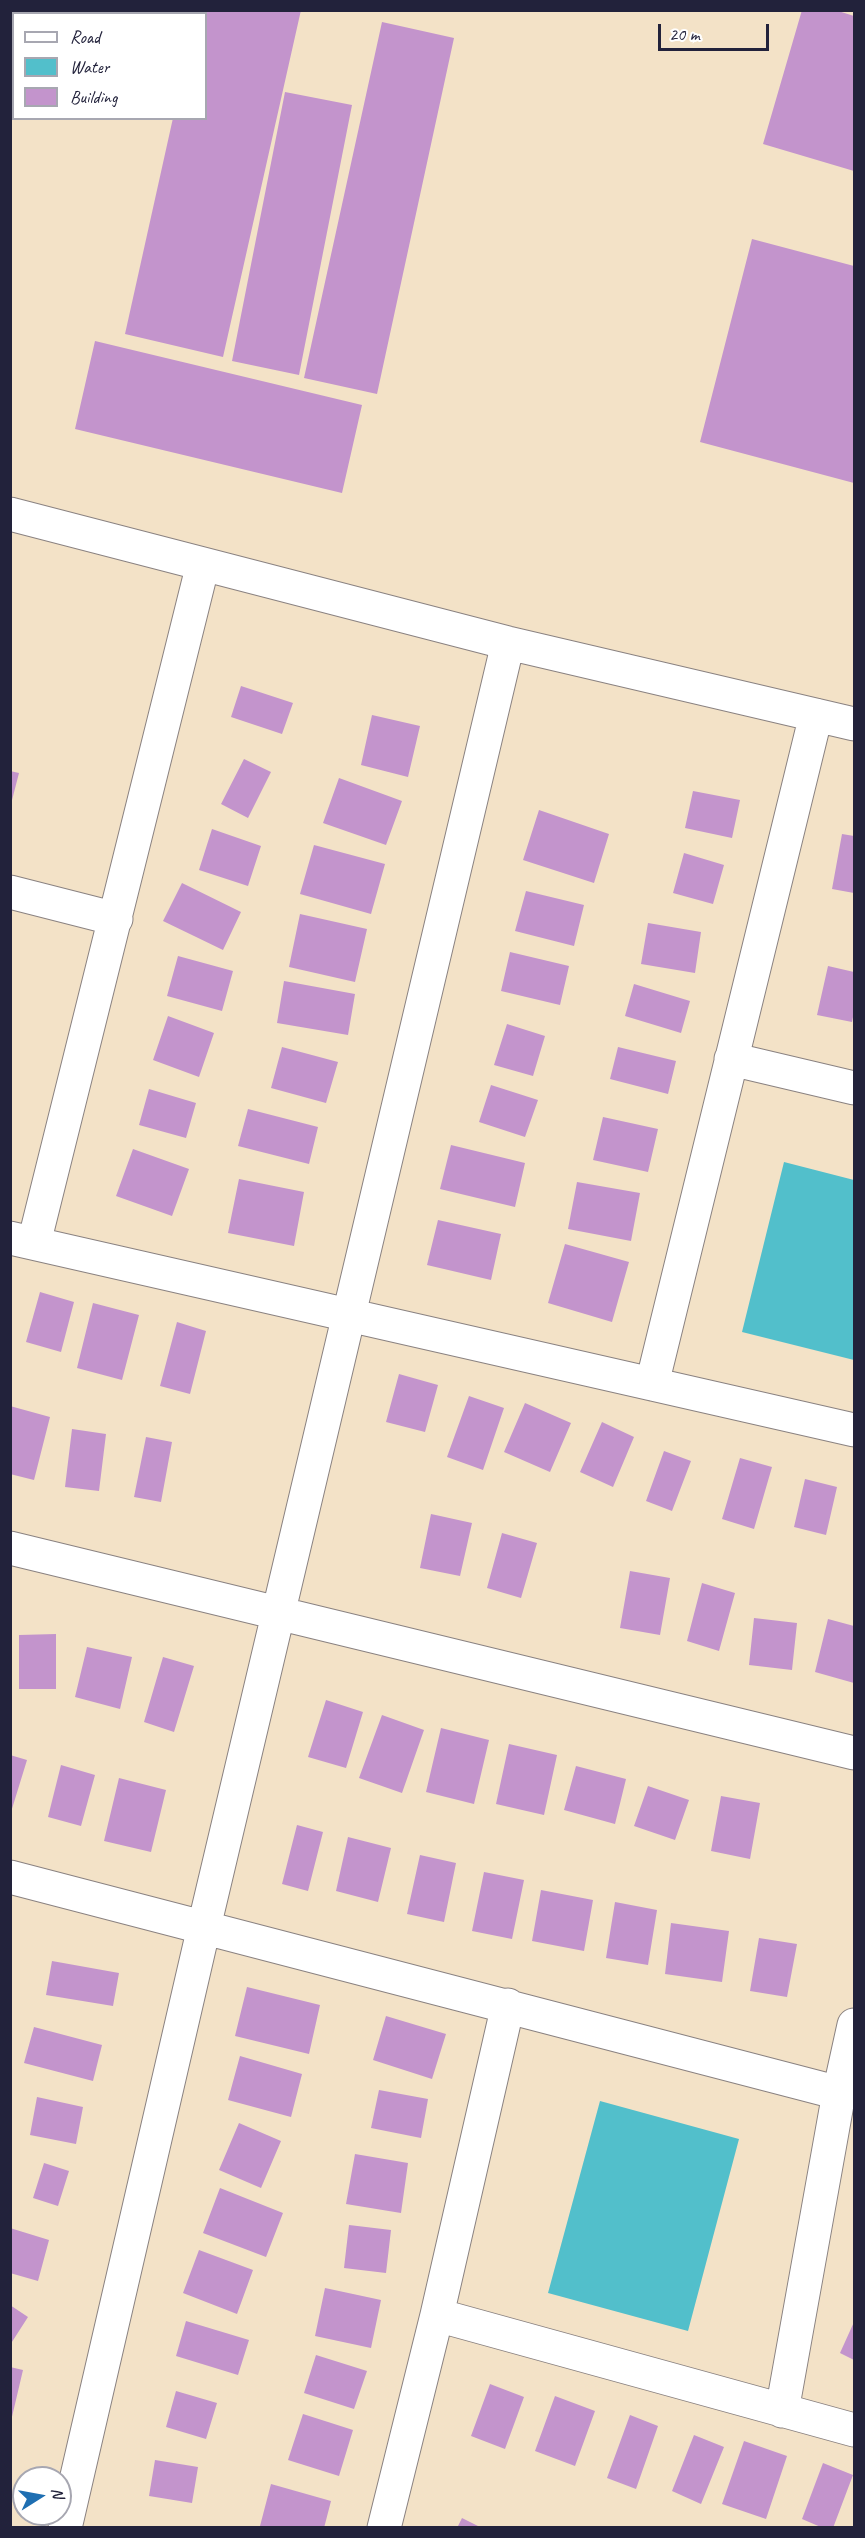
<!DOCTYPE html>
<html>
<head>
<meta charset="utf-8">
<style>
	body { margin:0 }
	#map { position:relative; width:865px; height:2538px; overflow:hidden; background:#f3e2c7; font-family:Caveat,sans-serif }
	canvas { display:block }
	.frame { position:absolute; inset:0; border:12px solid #22223b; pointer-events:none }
	.legend { position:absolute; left:12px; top:12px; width:195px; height:108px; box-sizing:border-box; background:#fff; border:2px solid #a7a7b1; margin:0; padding:8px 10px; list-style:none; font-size:18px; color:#22223b }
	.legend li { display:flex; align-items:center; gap:12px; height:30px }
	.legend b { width:30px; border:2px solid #a7a7b1 }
	.north { position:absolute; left:12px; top:2466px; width:60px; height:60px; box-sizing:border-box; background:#fff; border:2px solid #a7a7b1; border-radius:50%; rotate:79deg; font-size:16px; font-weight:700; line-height:24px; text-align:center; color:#22223b }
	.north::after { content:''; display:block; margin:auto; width:21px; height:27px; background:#1f6fb2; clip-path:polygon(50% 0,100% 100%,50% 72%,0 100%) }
	.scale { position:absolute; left:658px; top:24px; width:111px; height:27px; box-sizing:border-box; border:3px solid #22223b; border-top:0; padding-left:8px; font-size:18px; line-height:21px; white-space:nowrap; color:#22223b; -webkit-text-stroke:4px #fff; paint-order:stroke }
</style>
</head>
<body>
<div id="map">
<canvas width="865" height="2538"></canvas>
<div class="frame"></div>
<ul class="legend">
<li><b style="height:8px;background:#fff"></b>Road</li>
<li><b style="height:16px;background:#52bfcb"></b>Water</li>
<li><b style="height:16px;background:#c394cc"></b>Building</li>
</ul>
<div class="north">N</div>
<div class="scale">20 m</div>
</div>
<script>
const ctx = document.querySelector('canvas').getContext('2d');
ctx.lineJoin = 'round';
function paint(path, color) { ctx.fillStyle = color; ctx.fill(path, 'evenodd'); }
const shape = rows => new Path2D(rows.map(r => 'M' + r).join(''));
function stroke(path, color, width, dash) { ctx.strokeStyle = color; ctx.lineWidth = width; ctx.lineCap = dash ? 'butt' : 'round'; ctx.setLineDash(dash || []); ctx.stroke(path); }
paint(shape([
	[784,1162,854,1180,854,1360,742,1332],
	[600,2101,739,2139,688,2331,548,2293]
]), '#52bfcb');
paint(shape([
	[198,10,301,10,223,357,125,334,173,118,206,118,206,14,197,14],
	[802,10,835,10,854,16,854,171,763,144],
	[382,22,454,38,377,394,304,378],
	[285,92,352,105,299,375,232,361],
	[752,239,854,266,854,483,700,442],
	[95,341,362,405,342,493,75,429],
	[241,686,293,703,282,734,231,717],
	[372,715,420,726,408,777,361,765],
	[244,759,271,772,248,818,221,804],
	[10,771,19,773,11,804,10,804],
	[339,778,402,801,386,845,323,823],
	[693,791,740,800,732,838,685,828],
	[539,810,609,834,594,883,523,860],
	[212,829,261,846,248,886,199,870],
	[842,834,854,836,854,893,832,889],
	[314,845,385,864,371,914,300,894],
	[684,853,724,865,713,904,673,893],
	[182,883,241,912,223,950,163,921],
	[526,891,584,905,574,946,515,931],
	[300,914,367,929,355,982,289,967],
	[648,923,701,932,695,973,641,964],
	[510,952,569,966,560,1005,501,991],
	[178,956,233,971,222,1011,167,996],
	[828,966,854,972,854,1012,852,1022,817,1015],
	[284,981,355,994,348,1035,277,1023],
	[634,984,690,1001,681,1033,625,1016],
	[168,1016,214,1033,199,1077,153,1060],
	[507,1024,545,1036,533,1076,494,1065],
	[282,1047,338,1062,326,1103,271,1088],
	[618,1047,676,1061,668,1094,610,1079],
	[491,1085,538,1100,525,1137,479,1122],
	[149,1089,196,1103,186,1138,139,1125],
	[248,1109,318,1127,309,1164,238,1146],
	[603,1117,658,1129,648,1172,593,1160],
	[451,1145,525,1163,515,1207,440,1189],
	[133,1149,189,1169,172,1216,116,1196],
	[239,1179,304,1192,294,1246,228,1233],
	[577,1182,640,1193,631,1241,568,1229],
	[438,1220,501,1234,491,1280,427,1265],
	[565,1244,629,1262,612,1322,548,1303],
	[40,1292,74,1302,61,1352,26,1342],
	[93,1303,139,1315,122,1380,77,1368],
	[177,1322,206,1331,190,1394,160,1386],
	[399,1374,438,1385,425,1432,386,1422],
	[469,1396,504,1408,483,1470,447,1457],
	[525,1403,571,1423,550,1472,504,1452],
	[10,1406,50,1417,34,1480,10,1474],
	[602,1422,634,1437,613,1487,580,1472],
	[72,1429,106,1434,99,1491,65,1487],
	[146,1437,172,1442,161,1502,134,1497],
	[664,1451,691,1461,672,1511,646,1501],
	[740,1458,772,1467,754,1529,722,1519],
	[805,1479,837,1487,826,1535,794,1527],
	[431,1514,472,1523,460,1576,420,1568],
	[502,1533,537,1543,521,1598,487,1588],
	[630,1571,670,1578,660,1635,620,1628],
	[702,1583,735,1593,719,1651,687,1641],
	[754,1618,797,1623,792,1670,749,1665],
	[828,1619,854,1626,854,1683,815,1672],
	[56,1634,56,1689,19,1689,19,1635],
	[87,1647,132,1657,120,1709,75,1697],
	[163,1657,194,1666,174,1732,144,1722],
	[326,1700,363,1712,346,1768,308,1757],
	[382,1715,424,1730,402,1793,359,1778],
	[441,1728,489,1740,474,1804,426,1792],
	[509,1744,557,1755,544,1815,496,1804],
	[10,1755,27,1760,11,1812,10,1812],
	[61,1765,95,1775,81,1826,48,1817],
	[576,1766,626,1779,615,1824,564,1810],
	[119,1778,166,1790,151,1852,104,1841],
	[648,1786,689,1800,675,1840,634,1826],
	[721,1796,760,1803,750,1859,711,1851],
	[297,1825,323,1832,308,1891,282,1884],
	[348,1837,391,1848,378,1902,336,1891],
	[420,1855,456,1863,444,1922,407,1914],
	[484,1872,524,1880,512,1939,472,1931],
	[541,1890,593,1900,584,1951,532,1941],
	[615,1902,657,1910,648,1965,606,1958],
	[671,1923,729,1931,722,1982,665,1974],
	[759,1938,797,1944,787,1997,750,1991],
	[52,1961,119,1973,113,2006,46,1995],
	[247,1987,320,2005,309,2054,235,2036],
	[386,2016,446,2034,432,2079,373,2060],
	[34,2027,102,2045,93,2081,24,2063],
	[240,2056,302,2074,291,2117,228,2100],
	[379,2090,428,2099,421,2138,371,2128],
	[37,2097,83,2107,76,2144,30,2135],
	[239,2123,281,2141,261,2188,219,2170],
	[355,2154,408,2163,401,2213,346,2204],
	[44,2163,69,2171,58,2206,33,2198],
	[220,2188,283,2213,266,2257,203,2233],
	[349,2225,391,2230,386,2273,344,2268],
	[10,2228,49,2240,38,2281,10,2273],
	[199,2250,253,2270,237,2314,183,2293],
	[325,2288,381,2300,371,2348,315,2336],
	[10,2305,28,2317,10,2345],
	[186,2321,249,2340,238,2375,176,2356],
	[854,2322,854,2360,840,2353],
	[316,2355,367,2371,354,2409,304,2393],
	[10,2367,23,2370,11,2421,10,2421],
	[490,2384,524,2397,505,2449,471,2436],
	[176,2391,217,2403,206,2439,166,2427],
	[555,2396,595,2411,575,2466,535,2451],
	[303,2414,353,2430,339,2476,288,2460],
	[630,2415,658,2426,636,2489,607,2478],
	[694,2435,724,2447,701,2504,672,2491],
	[744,2441,787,2456,766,2519,722,2504],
	[155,2460,198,2467,192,2503,149,2496],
	[823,2463,853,2475,833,2528,823,2528,802,2519],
	[271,2484,331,2501,324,2528,260,2526],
	[462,2518,482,2528,457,2528]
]), '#c394cc');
const street = shape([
	[10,514,508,643,854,724],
	[10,892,116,919],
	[731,1059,854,1088],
	[10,1238,854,1430],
	[34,1243,203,564],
	[652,1384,816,715],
	[10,1548,854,1753],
	[10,1877,839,2093],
	[437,2315,854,2430],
	[782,2411,839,2093,854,2025],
	[65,2528,204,1927,508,643],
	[384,2528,437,2315,508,2005]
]);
stroke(street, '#8a8281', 35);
stroke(street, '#fff', 33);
</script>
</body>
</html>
